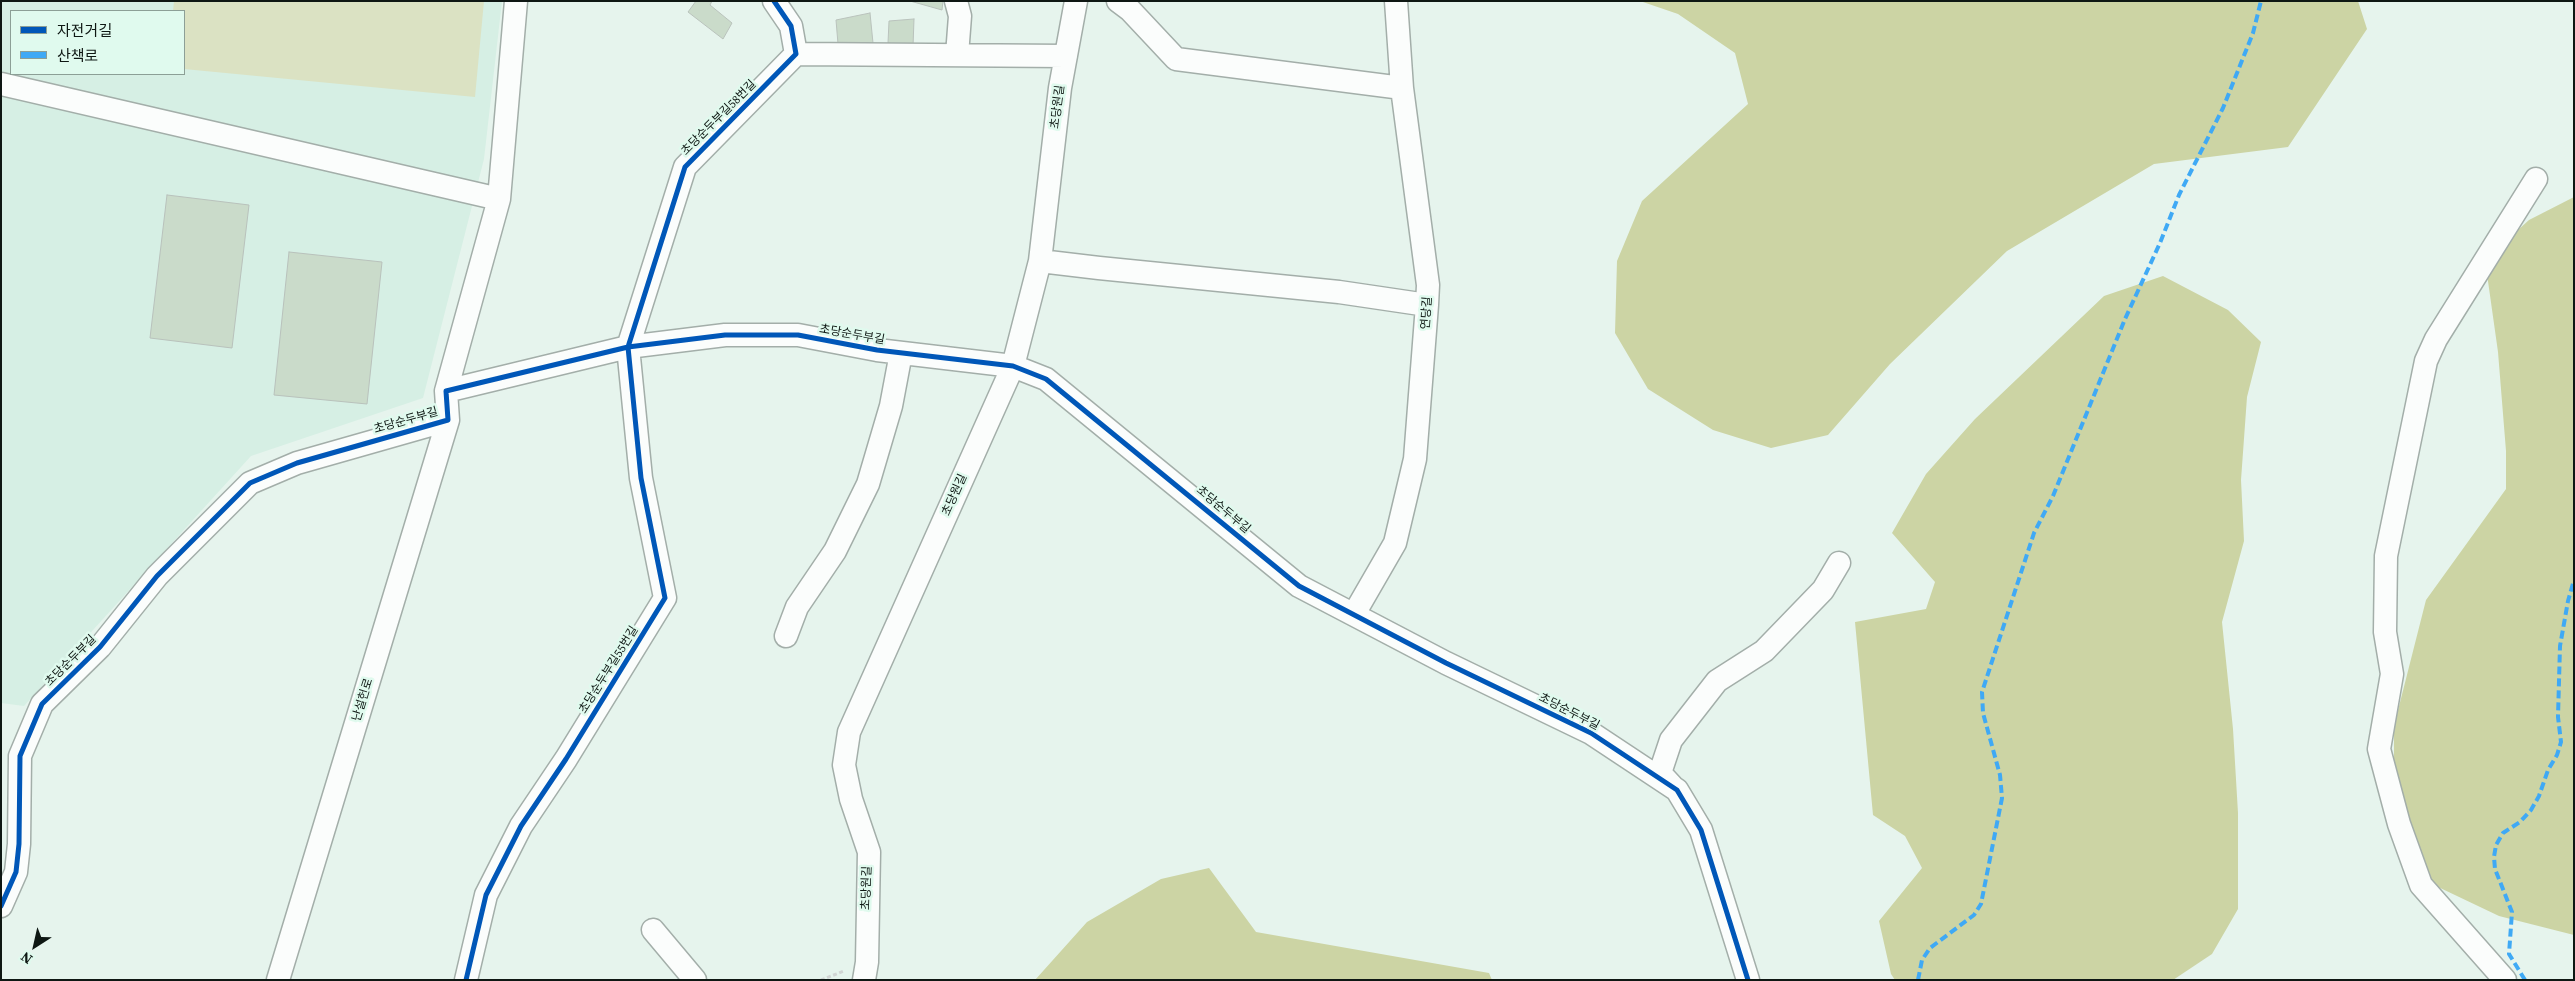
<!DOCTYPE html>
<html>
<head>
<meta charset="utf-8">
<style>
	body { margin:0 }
	#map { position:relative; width:2575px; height:981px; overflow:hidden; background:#e6f4ed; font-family:"Source Serif 4","Noto Sans KR",serif }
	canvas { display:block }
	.frame { position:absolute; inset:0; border:2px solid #0e1713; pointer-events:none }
	.legend { position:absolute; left:10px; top:10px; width:175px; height:65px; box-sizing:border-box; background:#e0faee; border:1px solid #8c9f96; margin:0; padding:6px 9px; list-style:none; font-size:15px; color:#0e1713 }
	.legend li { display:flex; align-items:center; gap:10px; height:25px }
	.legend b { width:25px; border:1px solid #8c9f96 }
	.north { position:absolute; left:10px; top:921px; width:50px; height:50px; -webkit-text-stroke:4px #e0faee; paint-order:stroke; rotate:215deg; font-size:14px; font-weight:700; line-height:20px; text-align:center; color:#0e1713 }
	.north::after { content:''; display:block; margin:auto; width:18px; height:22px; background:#0e1713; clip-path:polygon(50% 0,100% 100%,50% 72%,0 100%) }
</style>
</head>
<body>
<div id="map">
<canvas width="2575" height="981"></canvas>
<div class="frame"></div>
<ul class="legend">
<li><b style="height:6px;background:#0057b8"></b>자전거길</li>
<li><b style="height:6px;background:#3fa9f5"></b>산책로</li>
</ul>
<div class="north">N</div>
</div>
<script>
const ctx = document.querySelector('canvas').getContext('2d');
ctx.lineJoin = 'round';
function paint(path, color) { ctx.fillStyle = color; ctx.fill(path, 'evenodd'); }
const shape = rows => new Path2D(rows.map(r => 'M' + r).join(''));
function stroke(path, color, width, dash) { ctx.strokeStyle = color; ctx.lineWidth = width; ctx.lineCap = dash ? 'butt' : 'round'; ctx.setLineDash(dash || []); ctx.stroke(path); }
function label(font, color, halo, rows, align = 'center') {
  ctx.font = font + ' "Source Serif 4","Noto Sans KR",serif'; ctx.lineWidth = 5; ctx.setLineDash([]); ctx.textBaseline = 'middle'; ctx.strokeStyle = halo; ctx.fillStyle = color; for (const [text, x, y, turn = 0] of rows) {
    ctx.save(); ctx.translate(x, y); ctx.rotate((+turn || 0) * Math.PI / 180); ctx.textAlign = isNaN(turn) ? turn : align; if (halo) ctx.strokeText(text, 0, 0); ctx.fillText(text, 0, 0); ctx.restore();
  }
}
paint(shape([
	[1,1,502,1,484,159,423,398,251,456,24,706,1,703],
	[11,11,184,11,184,74,11,74]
]), '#d6efe4');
paint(shape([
	[174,1,484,1,475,97,184,69,184,11,173,11]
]), '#dbe2c3');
paint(shape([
	[1640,1,2358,1,2367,29,2288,147,2154,164,2007,251,1890,364,1828,435,1771,448,1713,430,1648,389,1615,333,1617,261,1642,201,1748,104,1735,53,1678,14],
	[2574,197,2574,935,2499,916,2415,876,2394,820,2394,726,2426,600,2506,489,2506,451,2498,352,2485,260,2529,220],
	[2163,276,2228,310,2261,342,2247,397,2241,480,2244,541,2222,622,2233,729,2238,813,2238,909,2212,954,2173,980,1895,980,1891,974,1879,921,1922,868,1905,836,1873,815,1855,622,1926,609,1935,582,1892,533,1926,474,1975,419,2104,296],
	[1209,868,1256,932,1489,973,1492,980,1035,980,1087,922,1161,879]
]), '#ccd4a4');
const building = shape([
	[696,1,712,1,710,5,732,23,723,39,688,12,696,1],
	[910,1,943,1,942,10,910,1],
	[870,13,873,43,838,44,836,20,870,13],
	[914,19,913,47,888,43,889,21,914,19],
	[167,195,249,205,232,348,150,338,167,195],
	[289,252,382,262,367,404,274,395,289,252]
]);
paint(building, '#cadbca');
stroke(building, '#b9c2bc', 1);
const minor = shape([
	[956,1,960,16,957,55],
	[1118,1,1130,10,1176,59,1402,88],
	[796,54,1066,56],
	[1,84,499,199],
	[1040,261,1099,268,1339,292,1427,305],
	[446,391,499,199,516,1],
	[1354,614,1395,543,1415,459,1427,305,1428,285,1402,88,1396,1],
	[786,636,797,607,835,551,868,484,891,406,901,353],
	[1672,786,1660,773,1671,740,1717,681,1764,651,1823,590,1839,563],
	[1,906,16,872,19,844,20,756,42,704,100,647,157,576,250,483,297,463,448,420,446,391,628,347,725,335,798,335,877,350,1013,366,1046,379,1299,586,1446,663,1591,733,1677,790,1701,830,1748,980],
	[653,930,695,980],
	[278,980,448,420],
	[466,980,486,895,521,826,566,759,665,598,641,478,628,347,685,167,796,54,791,26,774,1],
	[864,980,867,962,869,852,851,799,844,765,849,732,1013,366,1040,261,1060,88,1076,1],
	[2505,980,2421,885,2399,824,2379,749,2392,674,2385,632,2386,556,2426,361,2436,339,2536,179]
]);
stroke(minor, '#a3aea9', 25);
stroke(shape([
	[821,980,844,971]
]), '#d1d5d4', 3, [4, 2.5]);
stroke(minor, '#fbfdfc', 22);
stroke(shape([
	[1918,980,1922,960,1930,948,1974,915,1981,904,2002,798,2000,775,1983,713,1982,692,2034,533,2053,496,2125,319,2160,243,2179,195,2223,108,2253,33,2261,1],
	[2525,980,2509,954,2512,912,2495,869,2494,857,2496,845,2503,833,2520,822,2531,810,2539,796,2548,770,2557,755,2561,742,2558,717,2560,646,2568,601,2574,580]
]), '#3fa9f5', 4, [8, 4]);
stroke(shape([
	[1,906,16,872,19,844,20,756,42,704,100,647,157,576,250,483,297,463,448,420,446,391,628,347,725,335,798,335,877,350,1013,366,1046,379,1299,586,1446,663,1591,733,1677,790,1701,830,1748,980],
	[466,980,486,895,521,826,566,759,665,598,641,478,628,347,685,167,796,54,791,26,774,1]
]), '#0057b8', 5);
label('12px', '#0e1713', '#e0faee', [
	["초당원길",1058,107,-83],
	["초당순두부길58번길",719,118,-45],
	["연당길",1427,313,-86],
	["초당순두부길",852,335,10],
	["초당순두부길",406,421,-16],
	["초당원길",955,495,-66],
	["초당순두부길",1223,510,40],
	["초당순두부길",71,661,-45],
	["초당순두부길55번길",609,670,-58],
	["난설헌로",363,700,-73],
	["초당순두부길",1569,712,27],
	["초당원길",867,888,-88]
]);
</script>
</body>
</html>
